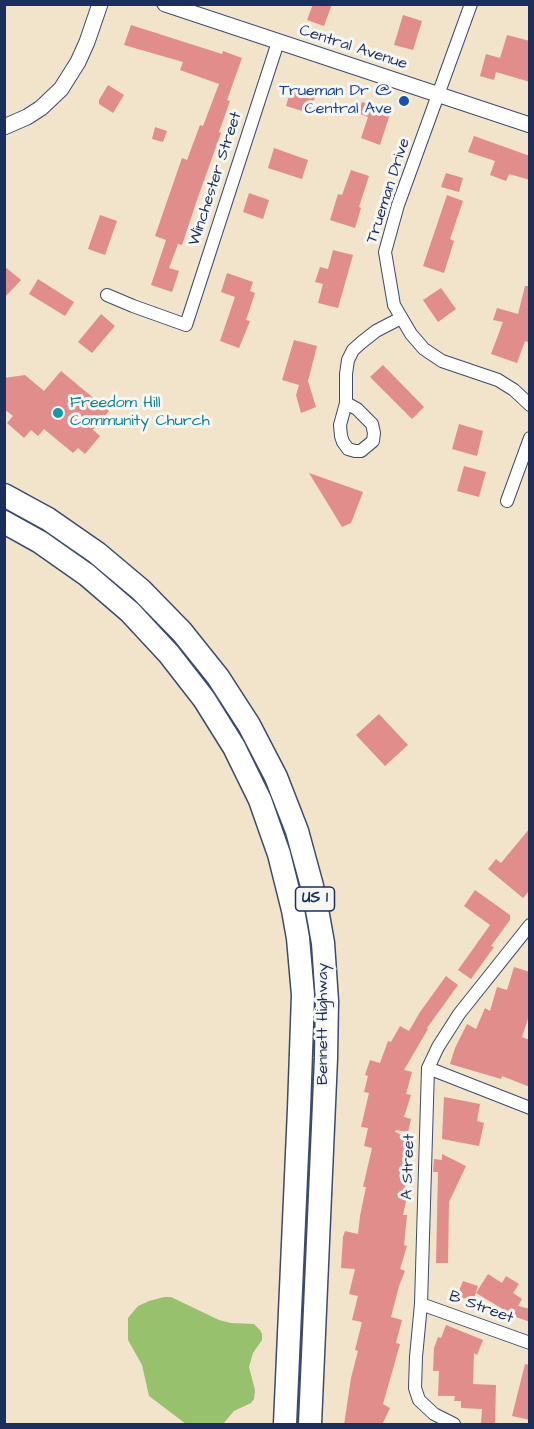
<!DOCTYPE html>
<html>
<head>
<meta charset="utf-8">
<style>
	body { margin:0 }
	#map { position:relative; width:534px; height:1429px; overflow:hidden; background:#f1e4cb; font-family:"Architects Daughter",sans-serif }
	canvas { display:block }
	.frame { position:absolute; inset:0; border:6px solid #1b2f5e; pointer-events:none }
</style>
</head>
<body>
<div id="map">
<canvas width="534" height="1429"></canvas>
<div class="frame"></div>
</div>
<script>
const ctx = document.querySelector('canvas').getContext('2d');
ctx.lineJoin = 'round';
function paint(path, color) { ctx.fillStyle = color; ctx.fill(path, 'evenodd'); }
const shape = rows => new Path2D(rows.map(r => 'M' + r).join(''));
function stroke(path, color, width, dash) { ctx.strokeStyle = color; ctx.lineWidth = width; ctx.lineCap = dash ? 'butt' : 'round'; ctx.setLineDash(dash || []); ctx.stroke(path); }
function label(font, color, halo, rows, align = 'center') {
  ctx.font = font + ' "Architects Daughter",sans-serif'; ctx.lineWidth = 6; ctx.setLineDash([]); ctx.textBaseline = 'middle'; ctx.strokeStyle = halo; ctx.fillStyle = color; for (const [text, x, y, turn = 0] of rows) {
    ctx.save(); ctx.translate(x, y); ctx.rotate((+turn || 0) * Math.PI / 180); ctx.textAlign = isNaN(turn) ? turn : align; if (halo) ctx.strokeText(text, 0, 0); ctx.fillText(text, 0, 0); ctx.restore();
  }
}
paint(shape([
	[164,1297,171,1297,219,1320,231,1323,254,1324,260,1330,262,1334,262,1340,253,1353,249,1367,255,1390,254,1399,251,1403,234,1411,223,1424,186,1424,149,1396,142,1365,128,1340,128,1318,138,1306,149,1301]
]), '#98c16e');
paint(shape([
	[313,4,332,4,324,26,307,20],
	[403,15,422,21,413,50,394,45],
	[131,25,222,54,223,51,242,58,227,100,230,101,219,132,221,133,198,197,182,245,178,244,169,268,179,271,172,292,151,285,166,240,155,236,182,158,187,160,200,125,203,126,219,84,180,70,183,62,124,45],
	[507,35,530,41,530,82,496,72,494,80,480,76,486,54,500,58],
	[108,85,124,95,113,113,99,104,99,100],
	[291,89,315,97,309,113,286,106],
	[362,102,391,111,380,145,361,138,368,117,358,113],
	[155,127,167,131,163,142,152,139],
	[474,136,530,156,530,180,509,174,506,181,490,175,495,161,468,152],
	[274,148,308,160,302,179,268,168],
	[351,170,369,176,359,207,361,208,355,228,330,220,338,194,342,195],
	[446,173,463,178,459,192,441,187],
	[249,193,269,200,263,219,243,212],
	[447,195,463,201,450,239,454,241,444,273,423,266],
	[100,215,117,221,105,255,88,249],
	[333,250,353,255,338,308,318,303,323,284,315,282,320,267,328,269],
	[4,266,21,280,4,298],
	[227,273,253,282,250,291,255,293,246,320,250,321,239,348,220,341,235,297,221,292],
	[38,279,74,302,65,316,29,294],
	[525,286,530,286,530,343,525,341,517,363,491,354,503,322,493,320,497,308,518,314],
	[441,288,456,309,438,322,423,300],
	[101,314,115,326,92,353,78,342],
	[294,340,317,346,308,381,316,407,301,413,296,395,299,385,282,380],
	[383,365,424,407,412,419,370,377],
	[61,371,109,411,93,430,100,436,85,454,78,448,73,453,44,429,38,436,31,430,24,438,7,423,13,416,4,409,4,378,25,375,44,391],
	[459,424,483,431,477,456,452,449],
	[464,466,486,472,479,497,457,491],
	[309,473,363,492,351,523,342,527],
	[379,714,408,745,385,766,356,735],
	[530,828,530,890,523,898,488,869,496,859,501,863],
	[475,890,510,915,510,920,491,946,494,947,471,979,458,970,490,925,464,906],
	[514,967,530,972,530,1013,522,1037,530,1040,530,1087,502,1076,501,1079,450,1064,455,1048,467,1024,476,1029,485,1008,490,1011,497,987,507,990],
	[446,976,458,985,427,1028,428,1029,404,1070,412,1072,406,1094,411,1095,404,1117,411,1119,408,1132,396,1130,395,1132,406,1137,405,1144,411,1145,406,1169,409,1169,404,1191,408,1192,403,1215,407,1215,404,1245,407,1246,400,1269,405,1271,399,1286,391,1317,402,1320,396,1343,400,1344,383,1404,390,1408,382,1425,344,1425,351,1378,358,1351,355,1350,362,1322,352,1320,358,1296,349,1294,355,1269,341,1268,343,1237,345,1231,358,1234,360,1216,366,1187,363,1187,372,1148,364,1146,368,1128,361,1127,369,1093,364,1092,368,1076,365,1075,370,1060,380,1063,388,1041,391,1042,400,1026,409,1031,420,1012],
	[444,1097,480,1104,477,1121,484,1123,479,1146,442,1139],
	[442,1154,466,1166,449,1202,448,1263,436,1263,438,1172,433,1172,434,1159,442,1160],
	[488,1274,502,1283,506,1276,519,1284,513,1293,522,1299,518,1306,530,1309,530,1322,516,1317,476,1293],
	[463,1281,478,1286,473,1301,457,1296],
	[446,1325,483,1340,477,1355,474,1353,473,1384,496,1385,495,1423,481,1423,482,1409,461,1408,461,1401,454,1401,455,1396,438,1396,439,1371,433,1371,434,1348,438,1337,441,1338],
	[525,1364,530,1365,530,1420,512,1416]
]), '#e08d8b');
const minor = shape([
	[471,4,398,205,385,252,394,305,411,334,424,349,442,361,498,380,514,390,530,405],
	[107,295,133,306,186,325,278,42],
	[346,403,357,409,372,424,374,433,373,441,361,451,355,451,348,449,343,442,341,436,340,425,346,403,346,374,348,360,353,350,362,342,376,331,401,318],
	[507,501,530,438],
	[428,1068,530,1108],
	[421,1304,530,1343],
	[454,1424,434,1414,419,1400,415,1388,416,1357,421,1304,428,1068,438,1047,459,1014,530,925]
]);
const tertiary = shape([
	[165,4,530,125],
	[4,127,27,117,41,108,61,89,78,62,87,42,100,4]
]);
const motorway = shape([
	[4,495,48,519,97,553,141,590,182,632,218,677,249,725,276,777,297,831,312,886,318,915,323,943,327,1001,326,1058,310,1424],
	[4,522,40,542,87,575,130,612,169,654,204,699,234,747,260,800,279,854,293,910,298,938,303,995,299,1109,285,1424]
]);
stroke(minor, '#3b4a6e', 14);
stroke(tertiary, '#3b4a6e', 17);
stroke(motorway, '#3b4a6e', 25);
stroke(minor, '#fff', 12);
stroke(tertiary, '#fff', 15);
stroke(motorway, '#fff', 22);
for (const [x, y, r, color] of [
	[404,101,6,"#1a4fb4"],
	[58,413,6,"#0f9aa8"]
]) { const dot = new Path2D(); dot.arc(x, y, r, 0, 2 * Math.PI); ctx.fillStyle = color; ctx.fill(dot); stroke(dot, '#f6f6f2', 2); }
for (const [x, y, w] of [
	[315,899,39]
]) { const box = new Path2D(); box.roundRect(x - w / 2, y - 12, w, 24, 4.5); ctx.fillStyle = '#f6f6f2'; ctx.fill(box); stroke(box, '#1b2f5e', 1.5); }
label('bold 15px', '#1b2f5e', null, [
	["US 1",315,899]
]);
label('16px', '#1b2f5e', '#f6f6f2', [
	["Central Avenue",353,48,18],
	["Winchester Street",216,179,-72],
	["Trueman Drive",389,191,-72],
	["Bennett Highway",324,1024,-90],
	["A Street",409,1167,-88],
	["B Street",481,1308,20]
]);
label('16px', '#164399', '#f6f6f2', [
	["Trueman Dr @",392,92],
	["Central Ave",392,110]
], 'right');
label('16px', '#0d838f', '#f6f6f2', [
	["Freedom Hill",70,404],
	["Community Church",70,422]
], 'left');
</script>
</body>
</html>
